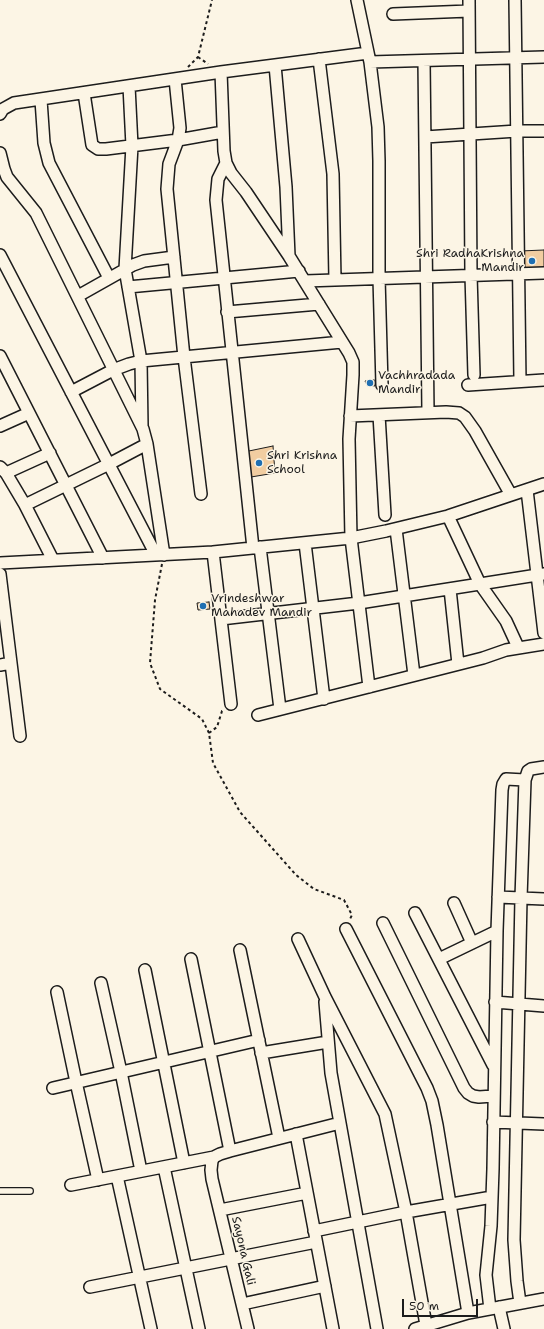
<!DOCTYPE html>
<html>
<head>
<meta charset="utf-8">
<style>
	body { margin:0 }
	#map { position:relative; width:544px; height:1329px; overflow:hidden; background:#fcf5e5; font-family:"Shantell Sans",sans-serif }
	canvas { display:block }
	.scale { position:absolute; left:402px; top:1299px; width:76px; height:18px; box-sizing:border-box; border:2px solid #1c1c1c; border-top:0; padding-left:5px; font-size:12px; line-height:14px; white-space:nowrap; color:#1c1c1c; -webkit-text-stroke:3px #fcf5e5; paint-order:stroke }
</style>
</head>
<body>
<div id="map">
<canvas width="544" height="1329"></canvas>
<div class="scale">50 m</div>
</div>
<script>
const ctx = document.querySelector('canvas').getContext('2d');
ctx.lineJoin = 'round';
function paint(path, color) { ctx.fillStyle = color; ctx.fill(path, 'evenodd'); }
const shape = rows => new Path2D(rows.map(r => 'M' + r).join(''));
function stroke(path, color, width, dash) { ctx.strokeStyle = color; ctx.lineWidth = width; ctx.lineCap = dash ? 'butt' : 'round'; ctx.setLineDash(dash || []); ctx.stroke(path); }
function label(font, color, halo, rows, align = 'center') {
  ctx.font = font + ' "Shantell Sans",sans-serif'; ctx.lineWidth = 3; ctx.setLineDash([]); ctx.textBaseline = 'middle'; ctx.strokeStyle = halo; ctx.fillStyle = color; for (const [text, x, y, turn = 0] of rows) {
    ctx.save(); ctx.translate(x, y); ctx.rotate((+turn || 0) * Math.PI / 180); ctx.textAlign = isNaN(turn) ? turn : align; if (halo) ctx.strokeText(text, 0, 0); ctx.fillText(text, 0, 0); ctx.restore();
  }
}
const building = shape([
	[544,250,544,271,521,272,520,251,544,250],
	[374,380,375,386,367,385,365,381,374,380],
	[273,446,275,473,245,478,244,452,273,446],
	[209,602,210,609,198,610,197,603,209,602]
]);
paint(building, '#f1cda1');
stroke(building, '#1c1c1c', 1);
const service = shape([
	[0,1191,30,1191]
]);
const minor = shape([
	[357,0,370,62,378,127,379,161,379,278,382,385],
	[469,0,471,275,474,375],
	[515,0,520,381],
	[393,14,469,11],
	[319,59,333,174,335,280],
	[424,61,428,412],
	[370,62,544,57],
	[275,65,286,187,289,256],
	[221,72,224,151,226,163,231,173,246,192,289,256,349,353,353,362,353,375,349,439,351,538,369,687],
	[175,79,180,128,178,140,169,164,167,189,184,357,201,494],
	[129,86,132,146,125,269,141,361,142,426],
	[84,93,92,145,98,149,106,149,178,140,223,132],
	[41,100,44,143,49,163,109,278],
	[0,114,3,109,14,103,221,72,368,53],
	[425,137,517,131,544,131],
	[0,153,4,169,7,177,36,213,143,429,147,444,164,555],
	[226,163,218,179,216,200,253,548],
	[0,255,156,555],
	[305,281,544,273],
	[128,287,299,271],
	[78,296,133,265,144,261,174,257],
	[227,312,319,304],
	[0,356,103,558],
	[468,385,544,380],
	[71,392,113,370,129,364,141,361,342,342],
	[379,415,385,515],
	[350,416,446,412,459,413,465,417,475,431,511,495],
	[0,426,29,413],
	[0,467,6,473,25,505,53,560],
	[6,473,50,453],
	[527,490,544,633],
	[25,505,109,464,147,444],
	[448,516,480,584,506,621,518,647],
	[396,529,414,675],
	[305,543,324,699],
	[260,547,280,709],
	[213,552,231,704],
	[0,563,213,552,351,538,386,531,448,516,544,484],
	[0,574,20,736],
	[450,589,458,664],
	[221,619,359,603,544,574],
	[0,665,11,663],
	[258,715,483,658,506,650,544,644],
	[498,897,544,899],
	[454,903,472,943],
	[415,913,493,1065],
	[383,923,464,1088,468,1093,473,1096,479,1097,493,1096],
	[346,929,427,1088,432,1101,437,1125,468,1313],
	[298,939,325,997,385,1114,406,1212,426,1325],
	[240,950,279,1138],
	[191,959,230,1151],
	[439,959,497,931],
	[145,970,184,1163],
	[101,983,121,1072,141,1171],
	[57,992,76,1082,98,1180],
	[325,1002,331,1073,377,1329],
	[495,1002,544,1006],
	[261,1053,328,1042],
	[53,1088,259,1040],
	[493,1122,544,1124],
	[296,1134,333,1329],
	[164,1167,199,1329],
	[117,1176,151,1329],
	[71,1185,214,1157],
	[220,1210,307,1193],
	[314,1231,406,1212,492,1197],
	[90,1287,316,1242],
	[520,1303,517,1281,514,1240,521,898,525,780,528,771,531,769,544,767],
	[242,1304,325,1286],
	[499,1307,504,1329],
	[490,1309,486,1275,491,1226,493,1169,497,931,502,790,503,784,506,779,525,780],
	[248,1329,212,1179,211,1170,212,1161,214,1157,220,1154,230,1151,340,1123],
	[415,1329,468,1313,544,1299]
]);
stroke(service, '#1c1c1c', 8);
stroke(minor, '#1c1c1c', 14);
stroke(shape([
	[198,57,208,64],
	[188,67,198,57,212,0],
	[162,564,155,600,150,663,160,689,202,719,209,733,213,763,240,812,296,875,314,889,344,900,352,915,349,921],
	[209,733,217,727,222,711,224,710]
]), '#1c1c1c', 2, [3, 3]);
stroke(service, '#fcf5e5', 5.5);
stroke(minor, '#fcf5e5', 11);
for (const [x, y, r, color] of [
	[532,261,4,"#1f6fb2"],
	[370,383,4,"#1f6fb2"],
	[259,463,4,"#1f6fb2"],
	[203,606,4,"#1f6fb2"]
]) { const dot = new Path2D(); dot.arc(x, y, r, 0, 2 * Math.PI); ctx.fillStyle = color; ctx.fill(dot); stroke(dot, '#fcf5e5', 1.5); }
label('12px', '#1c1c1c', '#fcf5e5', [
	["Shri RadhaKrishna",524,254,"right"],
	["Mandir",524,268,"right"],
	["Vachhradada",378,376],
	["Mandir",378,390],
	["Shri Krishna",267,456],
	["School",267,470],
	["Vrindeshwar",211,599],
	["Mahadev Mandir",211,613]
], 'left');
label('12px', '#1c1c1c', '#fcf5e5', [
	["Sayona Gali",243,1251,77]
]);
</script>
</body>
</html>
